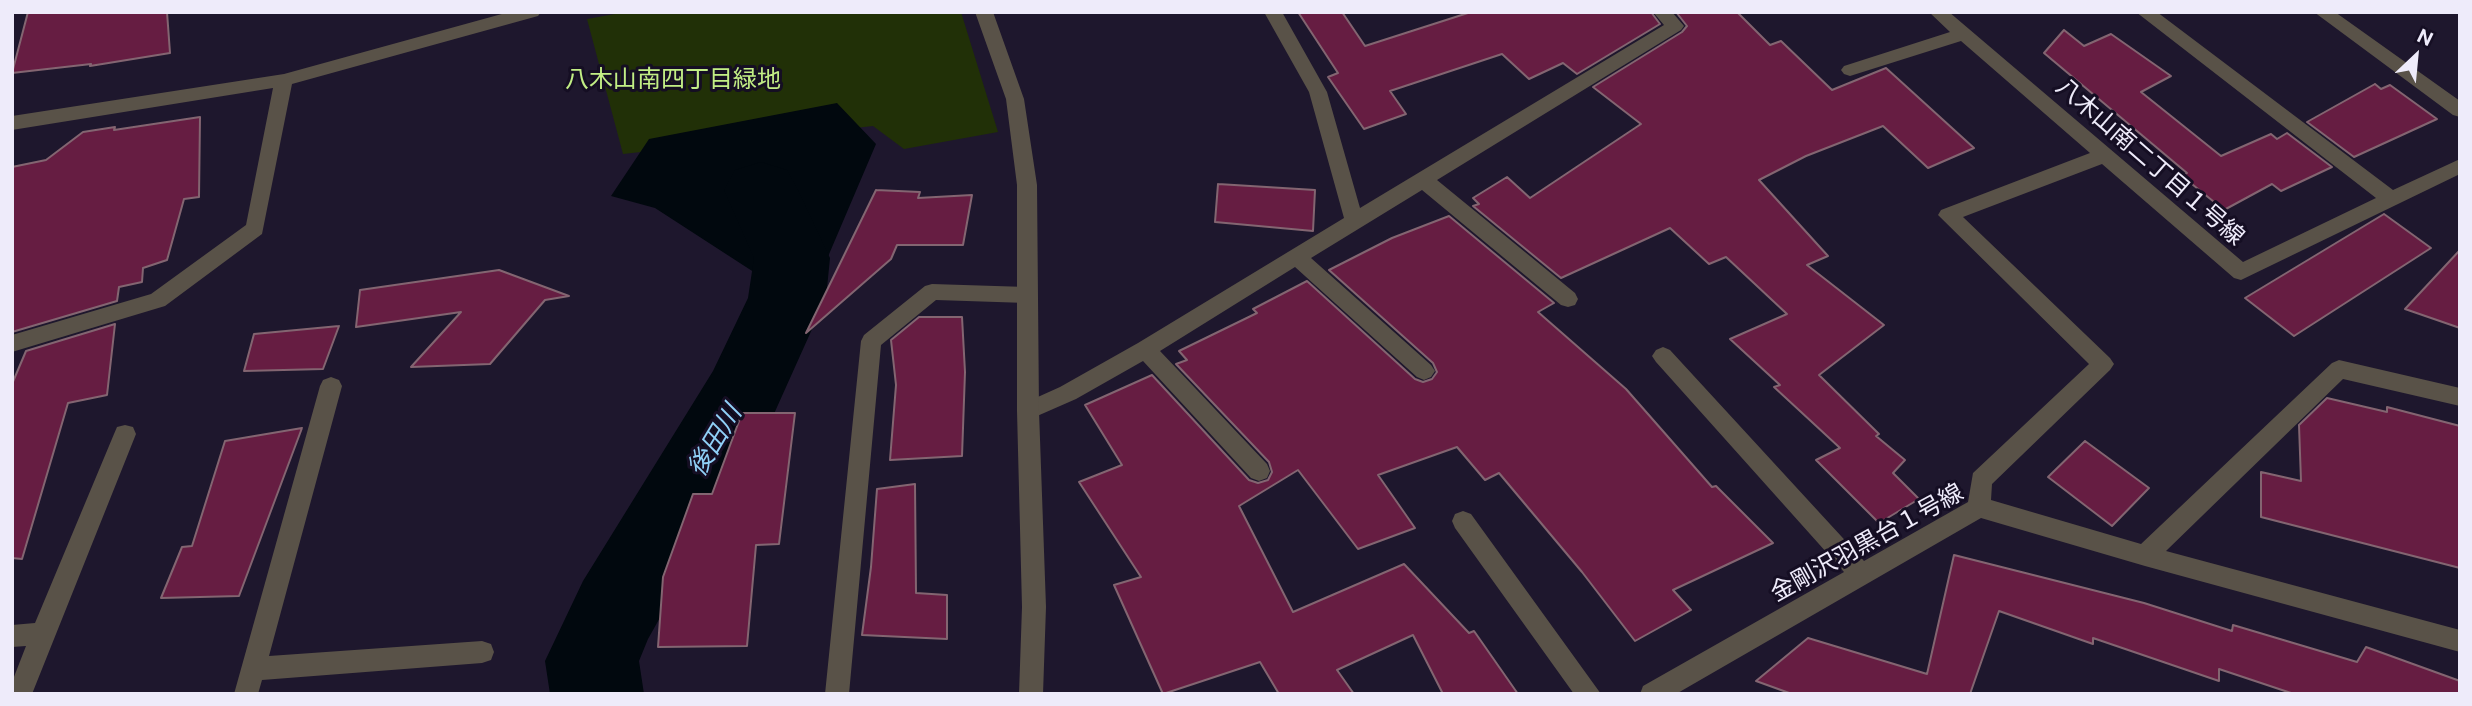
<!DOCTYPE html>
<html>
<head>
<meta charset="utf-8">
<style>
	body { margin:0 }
	#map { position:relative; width:2472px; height:706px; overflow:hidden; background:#1e172d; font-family:"Public Sans",sans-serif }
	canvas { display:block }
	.frame { position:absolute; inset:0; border:14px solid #eeebfa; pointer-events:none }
	.north { position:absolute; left:2381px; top:21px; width:70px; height:70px; -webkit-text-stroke:5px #150e23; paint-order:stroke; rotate:26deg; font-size:19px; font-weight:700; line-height:28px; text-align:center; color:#eeebfa }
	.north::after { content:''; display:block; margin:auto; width:24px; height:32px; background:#eeebfa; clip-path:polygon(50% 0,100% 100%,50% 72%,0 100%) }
</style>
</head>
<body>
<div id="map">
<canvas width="2472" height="706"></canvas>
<div class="frame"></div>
<div class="north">N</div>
</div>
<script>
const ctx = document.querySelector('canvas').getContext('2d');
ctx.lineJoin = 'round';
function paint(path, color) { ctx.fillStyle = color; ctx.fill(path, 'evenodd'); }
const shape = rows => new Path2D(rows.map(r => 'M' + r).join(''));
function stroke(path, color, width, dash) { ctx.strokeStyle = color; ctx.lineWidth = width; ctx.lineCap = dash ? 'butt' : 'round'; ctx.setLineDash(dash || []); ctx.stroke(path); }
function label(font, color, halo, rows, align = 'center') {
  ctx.font = font + ' "Public Sans","Noto Sans JP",sans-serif'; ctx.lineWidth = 6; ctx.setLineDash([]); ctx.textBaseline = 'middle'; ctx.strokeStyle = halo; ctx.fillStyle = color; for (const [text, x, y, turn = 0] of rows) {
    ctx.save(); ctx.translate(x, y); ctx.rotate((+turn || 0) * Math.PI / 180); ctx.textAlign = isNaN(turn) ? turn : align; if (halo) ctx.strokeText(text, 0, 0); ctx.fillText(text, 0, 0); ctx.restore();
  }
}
paint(shape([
	[626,12,961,12,998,132,904,149,873,126,623,154,587,19]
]), '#213007');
paint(shape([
	[837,103,876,144,821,273,800,302,655,208,611,196,649,139]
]), '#01080e');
paint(shape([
	[761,162,787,170,798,190,830,258,826,298,773,416,648,639,639,661,644,694,550,694,545,661,583,581,713,371,748,298,754,258,724,190,735,170,761,162]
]), '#01080e');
const building = shape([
	[28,12,167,12,170,53,90,66,91,64,12,73,28,12],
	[1298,12,1342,12,1365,46,1471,12,1651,12,1660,24,1577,74,1563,63,1529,79,1502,54,1390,91,1406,114,1364,129,1328,77,1338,73,1298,12],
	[1676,12,1737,12,1770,45,1781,41,1832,90,1886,68,1974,148,1928,168,1883,126,1806,156,1759,180,1828,256,1807,265,1884,325,1819,375,1879,434,1876,436,1905,460,1893,473,1919,499,1879,523,1816,460,1840,448,1774,387,1780,385,1730,339,1787,314,1726,257,1709,264,1670,228,1561,278,1473,206,1479,204,1473,198,1507,177,1530,198,1641,124,1593,87,1682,32,1687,26,1676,12],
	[2064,30,2084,46,2111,34,2171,76,2141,92,2221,156,2271,134,2277,139,2287,133,2332,167,2281,191,2272,184,2224,210,2182,176,2187,173,2044,53,2064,30],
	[2375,84,2381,89,2390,85,2437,119,2354,157,2307,122,2375,84],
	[200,117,199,197,184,199,167,260,143,268,142,282,119,287,117,301,12,332,12,167,46,160,83,132,115,127,114,130,200,117],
	[1218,184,1315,190,1313,231,1215,222,1218,184],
	[876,190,920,192,918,198,972,195,963,245,897,245,891,259,806,333,876,190],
	[2384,214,2431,248,2294,336,2245,298,2384,214],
	[1449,216,1554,303,1538,312,1626,389,1712,487,1716,486,1773,543,1673,590,1691,610,1635,641,1582,572,1499,473,1485,480,1457,447,1378,475,1415,528,1358,549,1298,470,1239,506,1293,612,1404,564,1469,633,1474,631,1518,694,1443,694,1413,635,1337,670,1354,694,1279,694,1260,662,1163,694,1114,585,1141,577,1079,482,1122,465,1085,405,1152,375,1249,480,1258,483,1268,480,1272,472,1269,462,1176,364,1187,360,1179,351,1257,313,1253,309,1307,281,1415,379,1423,382,1432,379,1437,372,1433,363,1329,270,1392,238,1449,216],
	[2460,250,2460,328,2405,309,2460,250],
	[499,270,569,296,545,300,490,364,411,367,461,312,356,327,360,290,499,270],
	[919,317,962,317,965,372,962,456,890,460,896,385,891,340,919,317],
	[115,324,107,395,68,403,22,559,12,558,12,384,26,351,115,324],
	[339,326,323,369,244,371,254,334,339,326],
	[2327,398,2387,412,2387,407,2460,426,2460,568,2261,517,2261,472,2301,481,2299,425,2327,398],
	[742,413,795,413,779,544,756,545,747,646,658,647,663,577,693,494,712,494,742,413],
	[302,428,239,596,161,598,182,547,192,546,225,441,302,428],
	[2085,441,2149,488,2112,526,2048,477,2085,441],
	[915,484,916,593,947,595,947,639,862,635,871,567,877,489,915,484],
	[1954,555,2144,603,2232,631,2233,625,2357,662,2366,647,2460,681,2460,694,2294,694,2219,669,2219,681,2093,638,2093,644,1999,611,1970,694,1792,694,1756,681,1808,638,1927,674,1954,555]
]);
paint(building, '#661d42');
stroke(building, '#836571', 2);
paint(shape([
	[509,12,541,12,538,16,292,84,262,234,165,306,12,352,12,335,151,294,246,225,273,88,12,130,12,116,284,74,509,12],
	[1264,12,1282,12,1327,92,1360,208,1664,25,1653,12,1672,12,1684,26,1681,30,1437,180,1575,293,1578,299,1575,305,1568,307,1561,305,1422,190,1311,258,1431,365,1435,371,1431,377,1424,380,1417,377,1295,267,1160,351,1267,464,1270,471,1267,478,1259,481,1251,478,1143,361,1076,399,1028,420,1020,417,1017,411,1020,405,1060,387,1138,343,1344,218,1309,92,1264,12],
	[1929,12,1949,12,2243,262,2376,198,2136,12,2157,12,2393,190,2460,159,2460,174,2241,280,2234,278,2102,164,1963,217,2110,358,2114,364,2110,370,1992,484,1991,500,2141,544,2332,363,2339,360,2460,388,2460,406,2343,379,2166,551,2460,630,2460,652,2145,566,1981,518,1676,694,1640,694,1643,686,1844,572,1656,362,1652,356,1656,350,1663,347,1670,350,1864,561,1968,502,1973,473,2089,364,1938,215,1941,210,2090,153,1961,41,1850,76,1844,74,1841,70,1844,66,1950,32,1929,12],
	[2314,12,2335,12,2460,101,2460,117,2453,115,2314,12],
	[932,284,1027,287,1034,289,1037,295,1034,301,1027,303,936,300,881,345,849,694,825,694,861,341,864,335,925,286,932,284],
	[331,377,339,380,342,386,269,656,482,641,491,644,494,652,491,660,482,663,262,680,258,694,234,694,320,386,323,380,331,377],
	[125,425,133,427,136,434,32,694,12,694,12,682,26,646,12,647,12,625,35,623,114,434,117,427,125,425],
	[1463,511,1471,514,1601,694,1574,694,1455,528,1452,521,1455,514,1463,511]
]), '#595248');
paint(shape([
	[975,12,993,12,1024,99,1037,185,1039,411,1046,607,1043,694,1019,694,1022,607,1017,411,1017,185,1006,99,975,12]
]), '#595248');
label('24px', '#c2ee85', '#150e23', [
	["八木山南四丁目緑地",673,80]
]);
label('24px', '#eeebfa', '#150e23', [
	["八木山南二丁目１号線",2150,162,41],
	["金剛沢羽黒台１号線",1867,543,-29]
]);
label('italic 26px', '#90d0f7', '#150e23', [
	["後田川",715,441,-59]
]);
</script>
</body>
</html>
